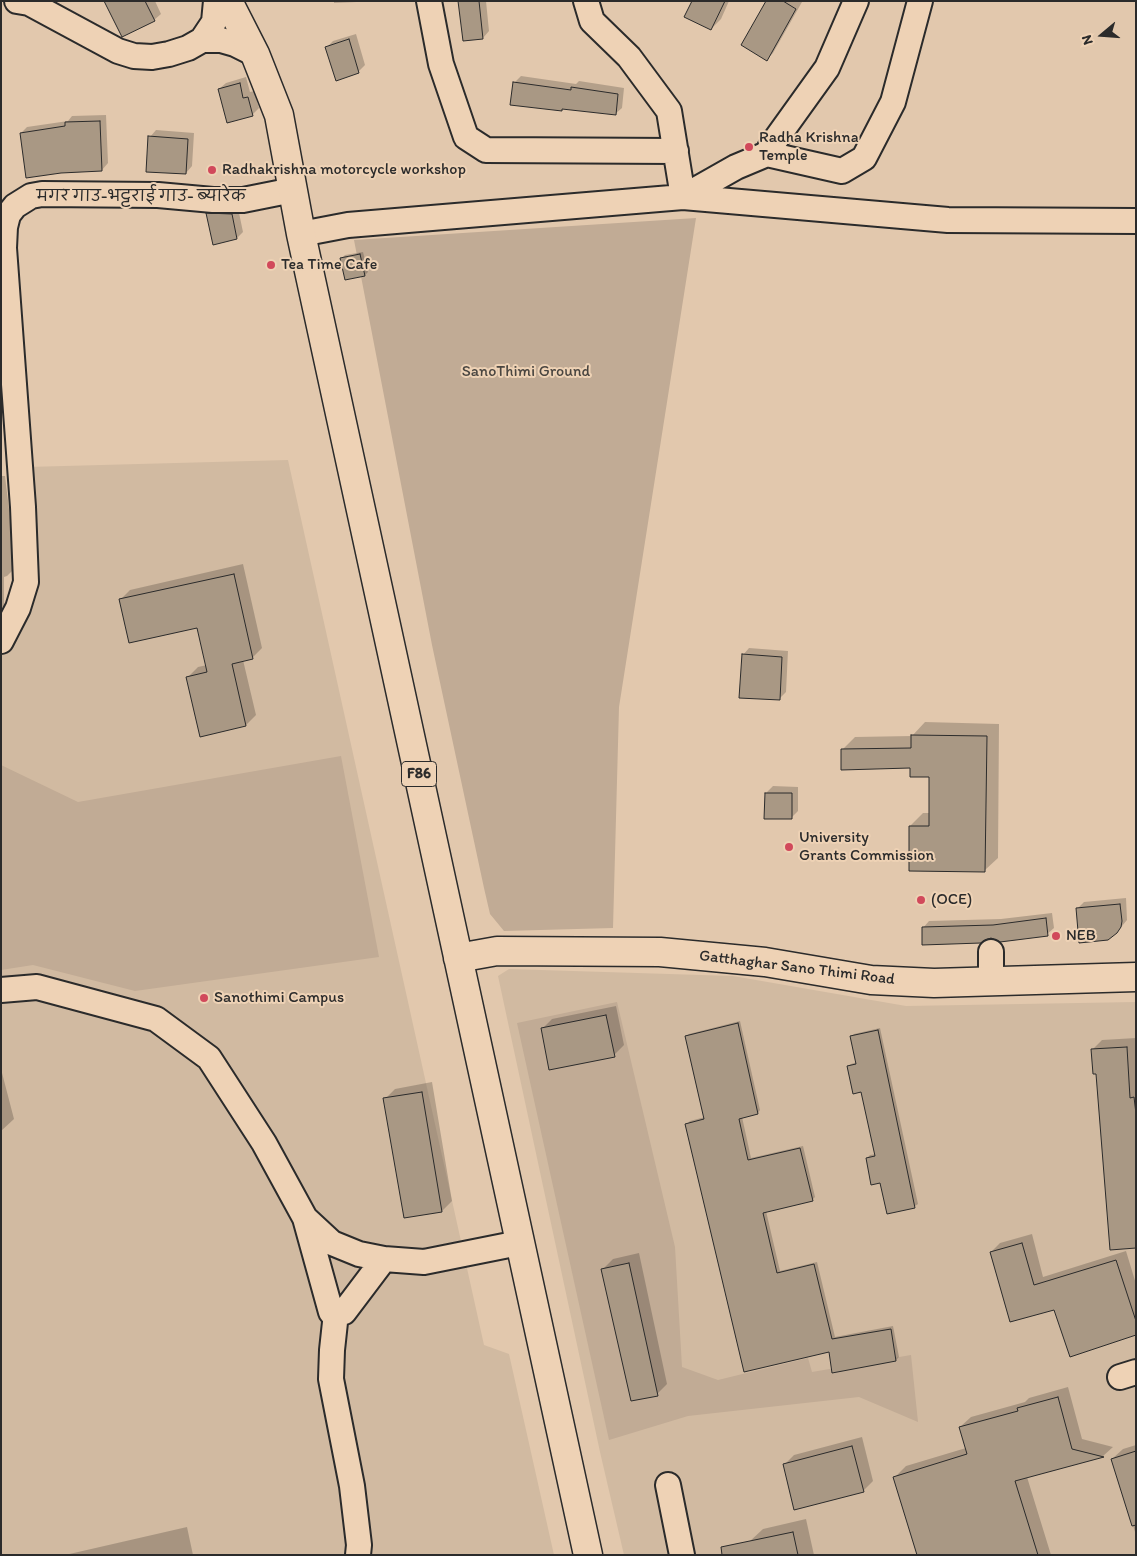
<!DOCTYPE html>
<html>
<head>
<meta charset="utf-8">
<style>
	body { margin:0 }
	#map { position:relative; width:1137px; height:1556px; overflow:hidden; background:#e2c8ad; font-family:Itim,sans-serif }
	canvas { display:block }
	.frame { position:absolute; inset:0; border:2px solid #2b2b2b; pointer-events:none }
	.north { position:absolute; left:1077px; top:10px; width:50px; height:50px; -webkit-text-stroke:4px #eed2b5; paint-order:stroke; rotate:252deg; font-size:14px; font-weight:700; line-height:20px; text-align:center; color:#2b2b2b }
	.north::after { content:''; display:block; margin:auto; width:18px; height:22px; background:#2b2b2b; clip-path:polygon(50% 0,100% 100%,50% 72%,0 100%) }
</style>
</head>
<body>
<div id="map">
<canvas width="1137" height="1556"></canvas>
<div class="frame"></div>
<div class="north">N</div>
</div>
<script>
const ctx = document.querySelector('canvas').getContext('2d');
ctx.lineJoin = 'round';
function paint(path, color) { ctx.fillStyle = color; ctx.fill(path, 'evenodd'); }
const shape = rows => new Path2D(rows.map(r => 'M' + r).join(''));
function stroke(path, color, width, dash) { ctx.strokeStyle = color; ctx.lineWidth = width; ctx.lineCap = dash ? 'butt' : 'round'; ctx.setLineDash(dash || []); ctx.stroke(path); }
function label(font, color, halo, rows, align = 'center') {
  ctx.font = font + ' Itim,"Playpen Sans Deva",sans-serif'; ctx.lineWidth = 4; ctx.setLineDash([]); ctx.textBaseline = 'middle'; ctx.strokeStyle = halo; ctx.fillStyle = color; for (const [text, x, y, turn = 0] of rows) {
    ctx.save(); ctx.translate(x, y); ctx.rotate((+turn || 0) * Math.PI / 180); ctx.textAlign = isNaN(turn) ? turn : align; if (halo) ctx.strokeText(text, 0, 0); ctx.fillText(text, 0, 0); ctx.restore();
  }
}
paint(shape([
	[288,460,484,1345,509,1354,554,1555,1,1555,1,650,22,609,27,467],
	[509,969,733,976,906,1006,1136,1002,1136,1555,624,1555,600,1452,498,976]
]), '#d1baa1');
paint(shape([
	[696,218,619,707,613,928,504,931,490,914,484,888,432,645,354,240],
	[341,756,379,957,135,991,33,965,1,970,1,765,78,802],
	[617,1002,675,1247,682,1367,718,1380,808,1358,812,1372,911,1355,918,1422,859,1397,688,1416,609,1440,517,1023]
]), '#c1ab95');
paint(shape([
	[106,1,155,1,161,14,154,20],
	[334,1,379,1,334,3],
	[460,1,486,1,489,31,483,38],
	[693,1,729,1,721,19,711,29],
	[768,1,800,1,802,2,773,53,767,59],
	[356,34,365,65,359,71,336,79,326,48,333,41],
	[521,76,576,84,579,81,624,88,622,108,615,114,564,108,561,110,514,83],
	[246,77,250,92,254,91,259,108,252,115,219,89,226,83],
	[106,115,108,163,102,170,21,133,27,127,68,121,72,116],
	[156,130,194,133,192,166,186,173,150,137],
	[214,207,238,208,243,232,237,238,207,214],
	[363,252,368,272,365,275,346,279,342,258,345,255],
	[1,476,5,476,16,567,7,576,4,577,4,607,1,609],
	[243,564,262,648,252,658,243,660,256,715,246,725,188,677,198,667,207,665,198,626,120,600,130,590],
	[749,648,788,651,786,692,779,699,743,655],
	[925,722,999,724,998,858,985,870,910,826,923,813,930,813,931,776,912,767,842,750,855,737,912,736],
	[773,786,798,787,798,811,791,818,766,793],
	[1126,898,1127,920,1117,932,1077,909,1084,902],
	[1052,913,1054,928,1047,934,923,928,929,921,1001,919],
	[616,1006,624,1045,614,1055,542,1029,552,1019],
	[740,1021,760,1110,758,1113,742,1117,751,1158,803,1146,815,1197,812,1200,766,1211,780,1271,817,1262,835,1337,893,1326,899,1357,896,1360,830,1351,744,1370,687,1124,690,1121,705,1117,686,1036,689,1034],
	[880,1028,918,1204,915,1206,888,1212,881,1181,867,1158,870,1155,876,1154,862,1090,848,1066,851,1064,857,1062,851,1037,854,1034],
	[1136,1038,1136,1247,1092,1050,1102,1040],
	[1,1069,14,1119,1,1131],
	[432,1082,452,1201,442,1211,405,1217,385,1099,395,1089],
	[1032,1234,1043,1277,1126,1251,1136,1284,1136,1333,1055,1308,991,1252,1000,1243],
	[639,1253,667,1384,657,1394,603,1269,613,1259],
	[1068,1387,1082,1439,1113,1447,1103,1456,1027,1477,1051,1555,919,1555,895,1477,906,1466,966,1448,960,1427,971,1417,1025,1402,1029,1398],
	[862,1437,873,1481,863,1491,784,1465,794,1455],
	[1136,1445,1136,1535,1112,1459,1123,1449],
	[806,1519,814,1555,752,1555,749,1542,763,1529],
	[187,1527,193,1555,65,1555]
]), '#0003');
const building = shape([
	[104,1,145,1,155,21,122,37,104,1],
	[458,1,479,1,483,39,463,41,458,1],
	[692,1,725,1,711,30,684,17,692,1],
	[766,1,783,1,796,9,767,61,741,45,766,1],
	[349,39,359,73,336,81,325,47,349,39],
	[513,82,571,90,571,87,618,94,616,115,562,109,562,111,510,105,513,82],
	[240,83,243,98,248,97,253,116,227,123,218,89,240,83],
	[100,121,102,171,61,173,26,178,20,133,65,126,65,122,100,121],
	[148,136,188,139,186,174,146,172,148,136],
	[206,213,232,214,237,239,213,245,206,213],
	[360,254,365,276,345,280,340,258,360,254],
	[234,574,253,659,232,664,246,726,200,737,186,677,207,672,197,628,129,643,119,599,234,574],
	[742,654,782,657,780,700,739,698,742,654],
	[911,735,987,736,985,872,909,871,909,826,929,826,929,777,910,777,910,768,841,770,841,749,911,748,911,735],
	[765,793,792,793,792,819,764,819,765,793],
	[1120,904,1122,921,1121,927,1117,933,1108,940,1079,943,1076,908,1120,904],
	[1046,918,1048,936,1000,942,991,938,985,940,981,943,922,945,922,927,993,925,1046,918],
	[606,1015,615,1057,549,1070,541,1028,606,1015],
	[738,1023,758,1114,739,1119,748,1160,800,1148,813,1201,763,1213,777,1273,814,1264,832,1339,891,1329,896,1361,832,1373,829,1352,744,1372,685,1124,704,1119,685,1036,738,1023],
	[878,1030,915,1208,887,1214,880,1183,871,1185,866,1158,875,1156,861,1092,853,1094,847,1066,856,1064,850,1036,878,1030],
	[1127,1047,1130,1098,1134,1097,1136,1114,1136,1248,1110,1250,1096,1074,1093,1074,1091,1049,1127,1047],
	[422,1092,442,1212,404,1218,383,1098,422,1092],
	[1022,1243,1034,1285,1116,1260,1136,1321,1136,1335,1070,1357,1054,1310,1010,1322,990,1252,1022,1243],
	[629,1263,658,1396,631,1401,601,1269,629,1263],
	[1058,1397,1072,1449,1104,1457,1015,1481,1038,1555,917,1555,893,1477,967,1454,959,1427,1018,1411,1017,1408,1058,1397],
	[852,1446,864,1492,794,1510,783,1464,852,1446],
	[1136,1451,1136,1525,1132,1526,1111,1459,1136,1451],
	[793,1532,798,1555,722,1555,721,1547,793,1532]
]);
paint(building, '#a99884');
stroke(building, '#2b2b2b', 1);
const minor = shape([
	[17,1,29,3,118,51,134,56,152,57,169,54,188,48,202,40,214,22,216,1],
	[429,1,441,64,466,137,486,150,676,151],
	[586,1,592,21,629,57,669,111,683,197,736,167,767,154,842,171,864,158,893,102,920,1],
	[202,40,221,40,235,44,255,54],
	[767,154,771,146,827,68,856,1],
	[301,234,348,225,683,197,948,220,1136,221],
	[1,641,18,608,26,582,23,507,4,248,5,227,8,215,15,206,31,196,42,194,158,195,213,200,243,200,293,190],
	[991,981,991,952],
	[1,990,37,987,156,1019,209,1058,264,1143,305,1218,332,1243,359,1254,384,1259,424,1262,519,1243],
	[305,1218,331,1312,336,1313,344,1312,384,1259],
	[336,1313,332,1350,331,1379,352,1486,359,1545,358,1555],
	[1120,1377,1136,1372],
	[668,1485,682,1555]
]);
const major = shape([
	[228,1,255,54,279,115,301,234,588,1555],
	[458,958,497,951,660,952,765,962,871,980,934,983,1136,977]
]);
stroke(minor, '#2b2b2b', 28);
stroke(major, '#2b2b2b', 31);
stroke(minor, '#eed2b5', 24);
stroke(major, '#eed2b5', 28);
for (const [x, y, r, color] of [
	[749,147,5,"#d1495b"],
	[212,170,5,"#d1495b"],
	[271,265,5,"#d1495b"],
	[789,847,5,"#d1495b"],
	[921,900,5,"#d1495b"],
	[1056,936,5,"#d1495b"],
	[204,998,5,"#d1495b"]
]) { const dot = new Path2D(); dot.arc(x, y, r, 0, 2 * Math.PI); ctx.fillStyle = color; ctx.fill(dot); stroke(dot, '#eed2b5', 2); }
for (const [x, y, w] of [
	[419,774,35]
]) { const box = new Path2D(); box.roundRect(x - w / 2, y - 12.5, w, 25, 4); ctx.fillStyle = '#eed2b5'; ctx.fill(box); stroke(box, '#2b2b2b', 1); }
label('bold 15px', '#2b2b2b', null, [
	["F86",419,774]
]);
label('16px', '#2b2b2b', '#eed2b5', [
	["Radha Krishna",759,138],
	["Temple",759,156],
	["Radhakrishna motorcycle workshop",222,170],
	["Tea Time Cafe",281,265],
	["University",799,838],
	["Grants Commission",799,856],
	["(OCE)",931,900],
	["NEB",1066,936],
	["Sanothimi Campus",214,998]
], 'left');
label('16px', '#2b2b2b', '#eed2b5', [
	["मगर गाउ-भट्टराई गाउ- ब्यारेक",141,197],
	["Gatthaghar Sano Thimi Road",797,968,7]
]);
label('16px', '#494540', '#eed2b5', [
	["SanoThimi Ground",526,372]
]);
</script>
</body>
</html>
